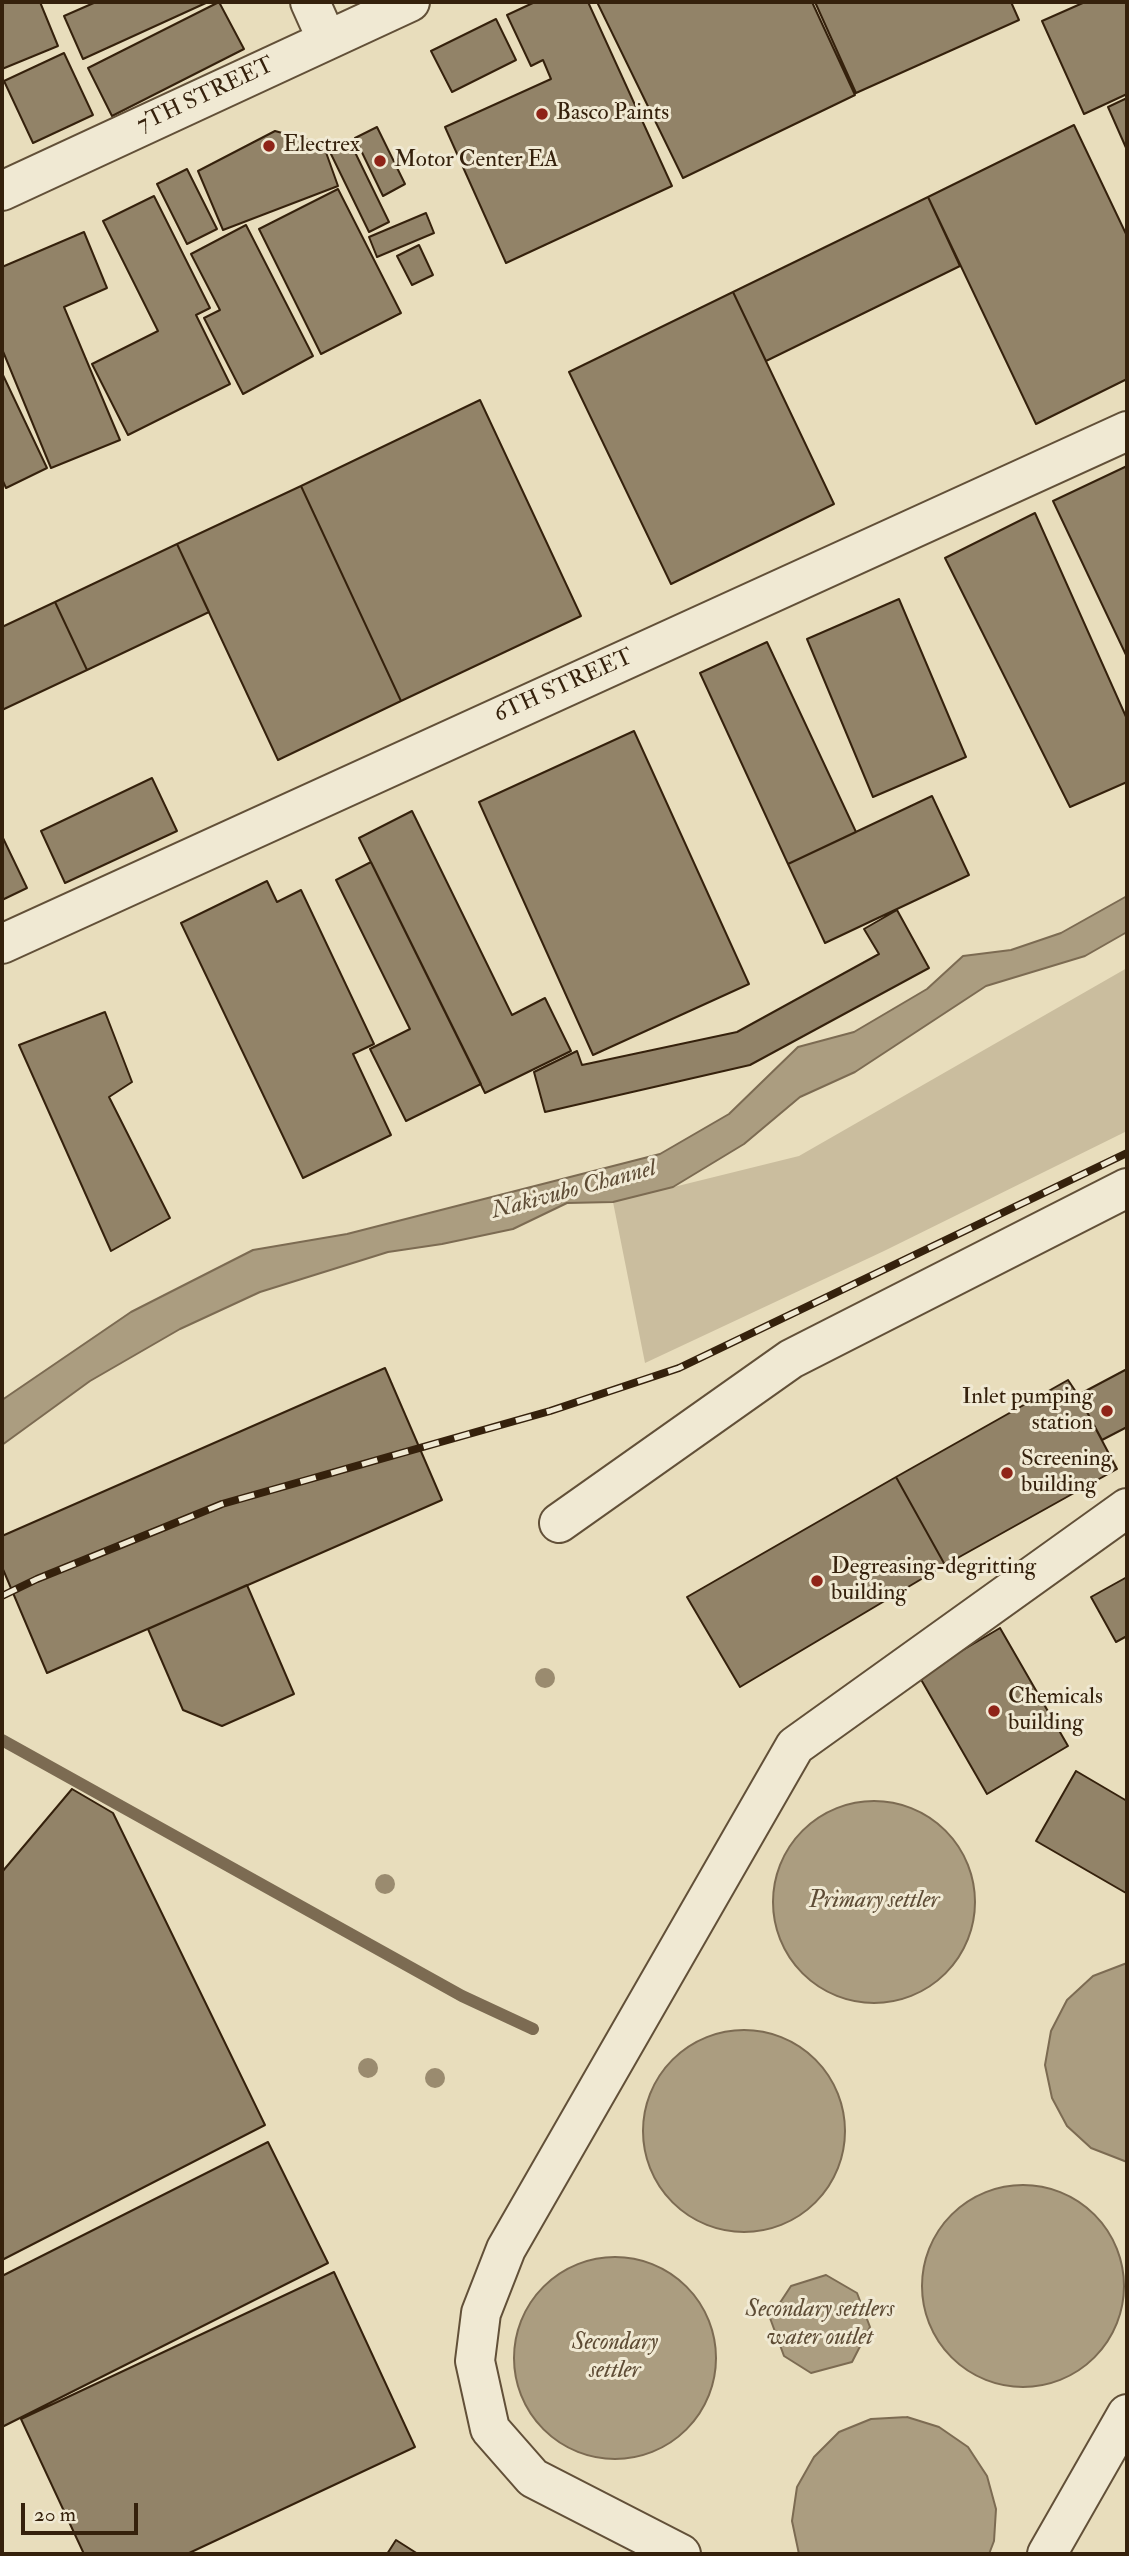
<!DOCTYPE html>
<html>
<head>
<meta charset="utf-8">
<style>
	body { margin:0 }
	#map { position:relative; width:1129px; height:2556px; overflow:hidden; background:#e8ddbc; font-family:"IM FELL Double Pica",serif }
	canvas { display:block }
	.frame { position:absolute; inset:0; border:4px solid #35210c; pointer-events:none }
	.scale { position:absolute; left:21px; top:2503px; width:117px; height:32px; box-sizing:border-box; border:4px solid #35210c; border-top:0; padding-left:9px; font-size:21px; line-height:24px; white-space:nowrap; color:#35210c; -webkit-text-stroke:5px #f0e9d3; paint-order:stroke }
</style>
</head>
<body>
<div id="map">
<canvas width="1129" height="2556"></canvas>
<div class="frame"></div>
<div class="scale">20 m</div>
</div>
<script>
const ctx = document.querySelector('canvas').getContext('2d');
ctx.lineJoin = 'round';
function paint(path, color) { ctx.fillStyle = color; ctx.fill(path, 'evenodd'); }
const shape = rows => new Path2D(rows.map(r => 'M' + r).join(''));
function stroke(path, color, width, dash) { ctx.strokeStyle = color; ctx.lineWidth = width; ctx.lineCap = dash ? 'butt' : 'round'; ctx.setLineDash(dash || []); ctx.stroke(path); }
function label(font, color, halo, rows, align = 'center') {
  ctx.font = font + ' "IM FELL Double Pica",serif'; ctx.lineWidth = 6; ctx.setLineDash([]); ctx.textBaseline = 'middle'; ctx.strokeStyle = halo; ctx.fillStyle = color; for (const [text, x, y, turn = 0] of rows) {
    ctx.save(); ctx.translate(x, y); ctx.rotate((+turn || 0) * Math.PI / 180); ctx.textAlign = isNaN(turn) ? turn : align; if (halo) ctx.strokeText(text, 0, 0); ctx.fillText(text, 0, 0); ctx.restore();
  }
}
paint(shape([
	[1127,968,1127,1131,884,1251,645,1363,613,1202,799,1156]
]), '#cabd9e');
const water = shape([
	[1127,896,1127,932,1085,956,986,986,855,1072,800,1097,744,1144,673,1187,613,1202,567,1203,513,1229,442,1244,388,1252,260,1292,180,1329,90,1381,2,1445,2,1400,131,1312,253,1250,347,1234,660,1154,729,1114,798,1047,854,1032,927,989,963,956,1011,950,1061,933,1127,896],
	'773 1902a101 101 0 1 1 202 0a101 101 0 1 1-202 0Z',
	[1127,1963,1127,2162,1091,2148,1067,2126,1052,2098,1045,2065,1051,2031,1067,2000,1093,1976,1127,1963],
	'643 2131a101 101 0 1 1 202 0a101 101 0 1 1-202 0Z',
	'922 2286a101 101 0 1 1 202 0a101 101 0 1 1-202 0Z',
	'514 2358a101 101 0 1 1 202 0a101 101 0 1 1-202 0Z',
	[826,2275,857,2293,870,2327,852,2362,811,2373,784,2356,770,2318,791,2286,826,2275],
	[907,2417,939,2427,968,2447,987,2476,996,2509,994,2541,989,2554,799,2554,792,2521,797,2487,814,2457,839,2432,871,2419,907,2417]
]);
paint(water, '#ab9d80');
stroke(water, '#7c6b52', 2);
stroke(shape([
	[2,1740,462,1996,533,2029]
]), '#7c6b52', 12);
const building = shape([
	[2,2,40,2,58,46,2,69,2,2],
	[96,2,208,2,83,59,64,16,96,2],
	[219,2,244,49,112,116,88,68,219,2],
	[535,2,588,2,672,186,506,263,445,127,551,79,543,60,531,66,507,15,535,2],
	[597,2,812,2,855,95,683,178,597,2],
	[815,2,1011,2,1019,20,856,93,815,2],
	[1085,2,1127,2,1127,94,1084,114,1042,21,1085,2],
	[496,19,516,60,452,92,431,51,496,19],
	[64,53,93,115,33,143,4,81,64,53],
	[1127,98,1127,150,1108,107,1127,98],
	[1074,125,1127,236,1127,379,1036,424,928,197,1074,125],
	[377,127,405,184,383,196,355,138,377,127],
	[275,131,323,144,338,186,223,230,198,171,275,131],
	[349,140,389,222,369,232,329,150,349,140],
	[187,169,217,229,187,244,157,184,187,169],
	[338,189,401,313,321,354,259,229,338,189],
	[154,196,210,308,196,315,230,384,128,435,92,364,158,331,103,221,154,196],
	[928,197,960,266,766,361,733,292,928,197],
	[426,213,434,233,377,257,369,237,426,213],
	[246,225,313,356,243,394,204,318,220,310,191,254,246,225],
	[84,232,107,288,64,307,120,440,51,468,2,349,2,267,84,232],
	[419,245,433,275,412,285,397,256,419,245],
	[733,292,834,504,671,584,569,372,733,292],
	[2,373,47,468,6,488,2,479,2,373],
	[480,400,581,616,401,701,301,486,480,400],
	[1127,466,1127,657,1053,501,1127,466],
	[301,486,401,701,278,760,177,544,301,486],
	[1035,513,1127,719,1127,782,1070,807,945,558,1035,513],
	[177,544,209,612,87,670,55,602,177,544],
	[899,599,966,757,873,797,807,639,899,599],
	[55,602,87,670,2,710,2,627,55,602],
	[767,642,856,832,788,864,700,673,767,642],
	[634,731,749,984,593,1055,479,802,634,731],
	[152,778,177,831,65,883,41,831,152,778],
	[932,796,969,875,825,943,788,864,932,796],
	[412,811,512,1015,545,998,571,1051,485,1093,359,838,412,811],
	[2,836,27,888,2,900,2,836],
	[371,862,481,1084,406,1121,370,1049,410,1029,336,880,371,862],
	[267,881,277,902,301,890,374,1044,353,1054,391,1135,303,1178,181,923,267,881],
	[897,910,929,968,750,1065,545,1112,534,1072,577,1051,582,1065,737,1032,879,954,864,929,897,910],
	[105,1012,132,1082,109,1097,170,1218,111,1251,19,1045,105,1012],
	[385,1368,442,1500,47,1673,2,1567,2,1536,385,1368],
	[1127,1369,1127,1427,1102,1440,1078,1395,1127,1369],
	[1068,1380,1078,1395,1117,1469,945,1565,896,1477,1068,1380],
	[896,1477,945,1565,740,1687,687,1597,896,1477],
	[1127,1577,1127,1636,1116,1642,1091,1597,1127,1577],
	[247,1585,294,1694,222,1726,183,1710,148,1629,247,1585],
	[1000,1628,1068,1746,987,1794,919,1676,1000,1628],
	[1076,1771,1127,1801,1126,1893,1036,1841,1076,1771],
	[72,1789,113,1813,265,2125,2,2260,2,1872,72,1789],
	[268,2142,328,2263,2,2427,2,2276,268,2142],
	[334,2272,415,2447,187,2554,84,2554,21,2419,334,2272],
	[396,2540,418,2554,387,2554,396,2540]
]);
paint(building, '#928368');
stroke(building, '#35210c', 2);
const minor = shape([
	[310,2,327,40],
	[2,191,410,2],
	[2,944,1127,431],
	[559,1523,791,1359,1127,1188],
	[681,2554,533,2478,490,2429,475,2361,481,2313,506,2249,795,1746,1127,1508],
	[1047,2554,1127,2414]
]);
stroke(minor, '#625038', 42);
stroke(minor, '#f0e9d3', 38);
const rail = shape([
	[2,1596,37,1579,222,1504,550,1411,679,1368,1127,1153]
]);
stroke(rail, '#35210c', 8);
stroke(rail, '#f0e9d3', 5, [16]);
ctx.fillStyle = '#9a8b6f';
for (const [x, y] of [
	[545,1678],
	[385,1884],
	[368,2068],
	[435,2078]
]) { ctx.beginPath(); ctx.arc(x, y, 10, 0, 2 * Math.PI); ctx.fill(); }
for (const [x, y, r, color] of [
	[542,114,7,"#8f2418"],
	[269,146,7,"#8f2418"],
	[380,161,7,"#8f2418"],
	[1107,1411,7,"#8f2418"],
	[1007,1473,7,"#8f2418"],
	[817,1581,7,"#8f2418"],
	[994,1711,7,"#8f2418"]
]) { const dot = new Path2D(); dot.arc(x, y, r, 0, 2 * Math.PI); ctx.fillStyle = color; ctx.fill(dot); stroke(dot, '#f0e9d3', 2.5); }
label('23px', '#35210c', '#f0e9d3', [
	["7TH STREET",206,96,-25],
	["6TH STREET",564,687,-24]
]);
label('23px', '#35210c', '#f0e9d3', [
	["Basco Paints",556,114],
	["Electrex",283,146],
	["Motor Center EA",394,161],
	["Inlet pumping",1093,1398,"right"],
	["station",1093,1424,"right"],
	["Screening",1021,1460],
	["building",1021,1486],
	["Degreasing-degritting",831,1568],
	["building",831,1594],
	["Chemicals",1008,1698],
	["building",1008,1724]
], 'left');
label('italic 24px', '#5e4c35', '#f0e9d3', [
	["Nakivubo Channel",574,1191,-15],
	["Primary settler",874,1902],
	["Secondary settlers",820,2311],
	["water outlet",820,2339],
	["Secondary",615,2344],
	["settler",615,2372]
]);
</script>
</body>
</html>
